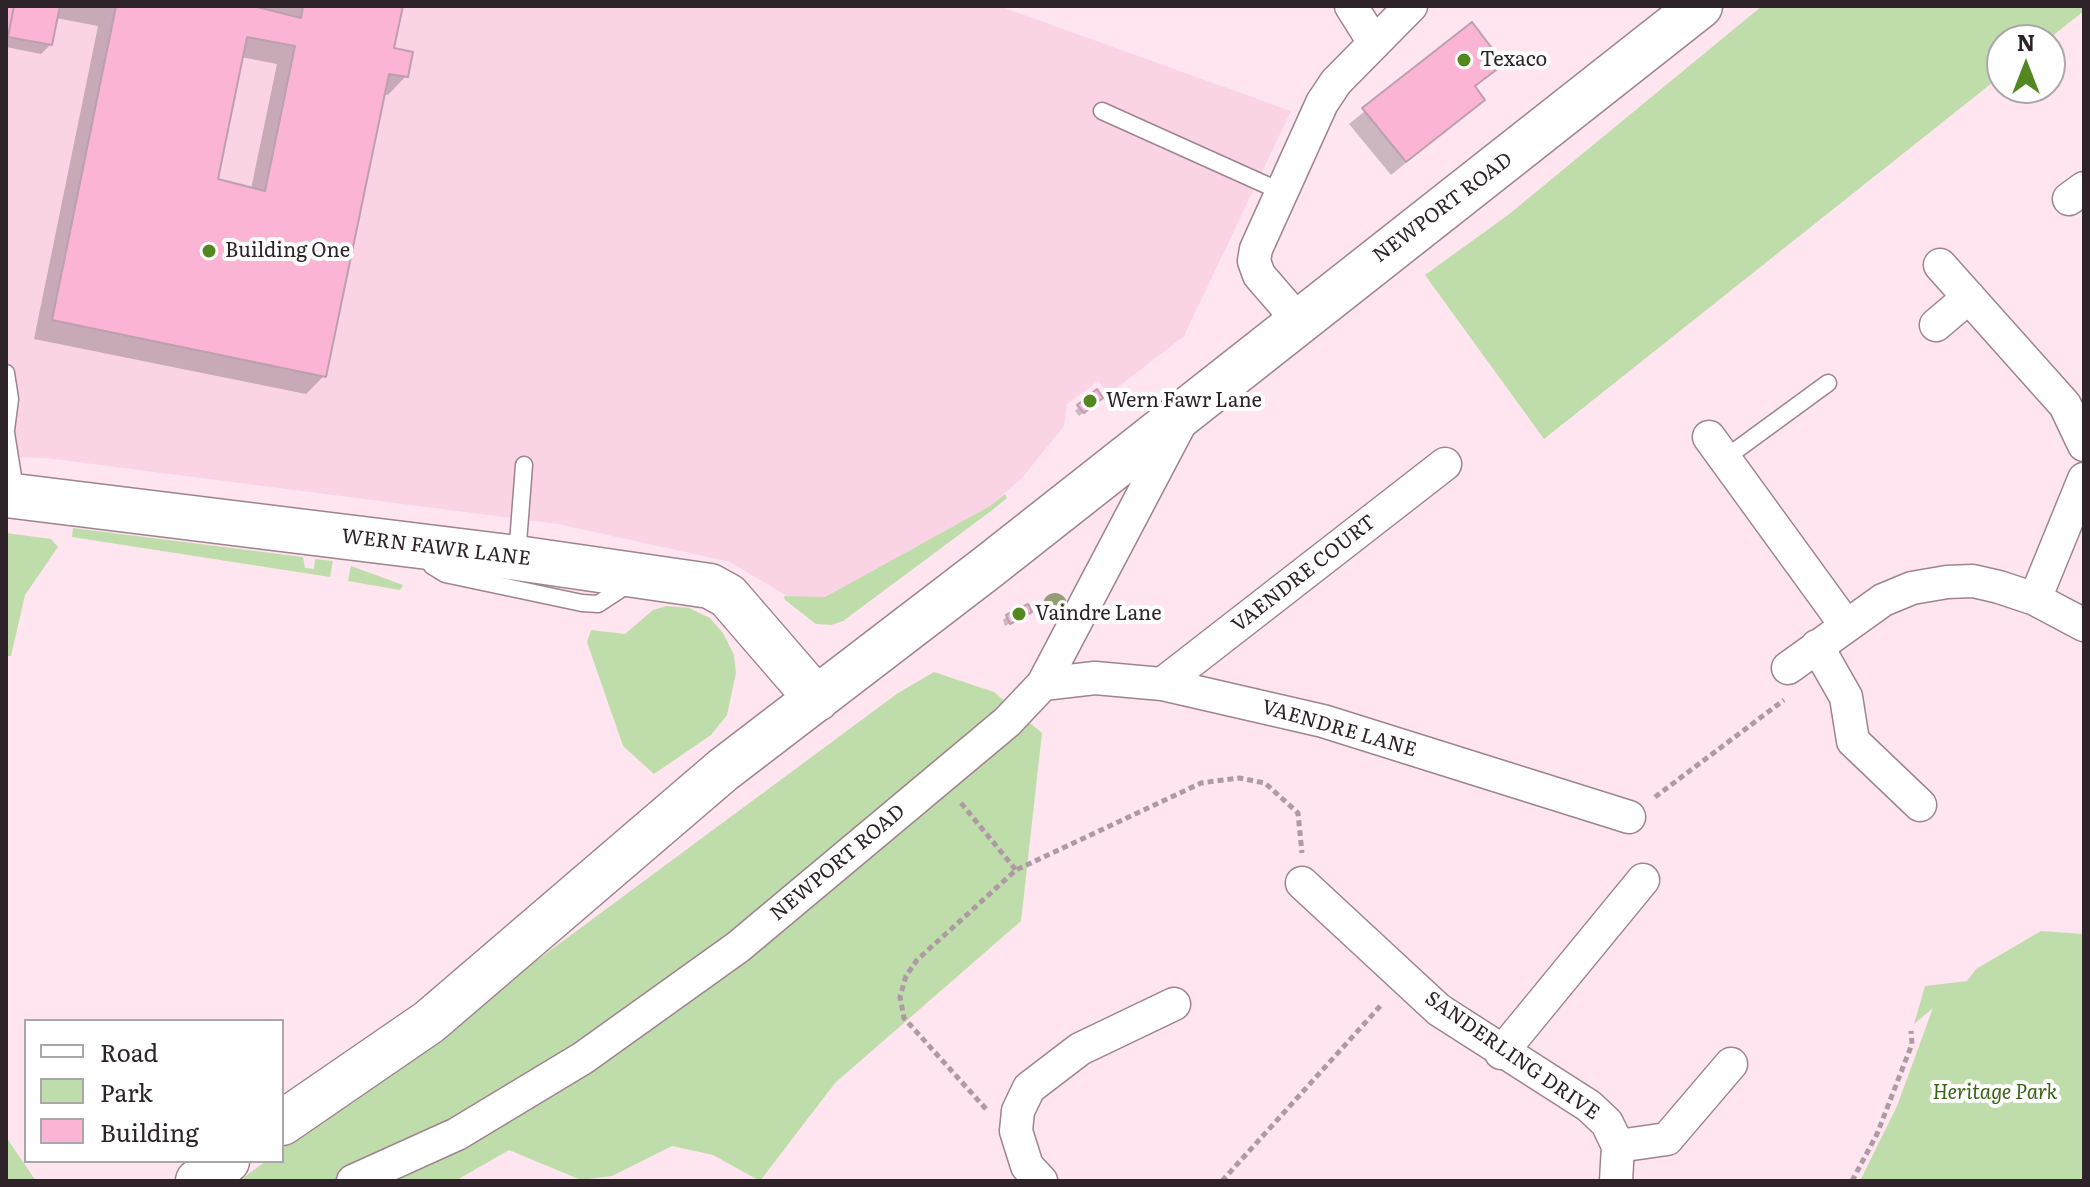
<!DOCTYPE html>
<html>
<head>
<meta charset="utf-8">
<style>
	body { margin:0 }
	#map { position:relative; width:2090px; height:1187px; overflow:hidden; background:#fee5f0; font-family:Literata,serif }
	canvas { display:block }
	.frame { position:absolute; inset:0; border:8px solid #2e2328; pointer-events:none }
	.legend { position:absolute; left:24px; top:1019px; width:260px; height:144px; box-sizing:border-box; background:#fff; border:2px solid #aba7a9; margin:0; padding:10px 14px; list-style:none; font-size:24px; color:#2e2328 }
	.legend li { display:flex; align-items:center; gap:16px; height:40px }
	.legend b { width:40px; border:2px solid #aba7a9 }
	.north { position:absolute; left:1986px; top:24px; width:80px; height:80px; box-sizing:border-box; background:#fff; border:2px solid #aba7a9; border-radius:50%; rotate:0deg; font-size:22px; font-weight:700; line-height:32px; text-align:center; color:#2e2328 }
	.north::after { content:''; display:block; margin:auto; width:28px; height:36px; background:#538820; clip-path:polygon(50% 0,100% 100%,50% 72%,0 100%) }
</style>
</head>
<body>
<div id="map">
<canvas width="2090" height="1187"></canvas>
<div class="frame"></div>
<ul class="legend">
<li><b style="height:10px;background:#fff"></b>Road</li>
<li><b style="height:22px;background:#bfddaa"></b>Park</li>
<li><b style="height:22px;background:#fbb4d4"></b>Building</li>
</ul>
<div class="north">N</div>
</div>
<script>
const ctx = document.querySelector('canvas').getContext('2d');
ctx.lineJoin = 'round';
function paint(path, color) { ctx.fillStyle = color; ctx.fill(path, 'evenodd'); }
const shape = rows => new Path2D(rows.map(r => 'M' + r).join(''));
function stroke(path, color, width, dash) { ctx.strokeStyle = color; ctx.lineWidth = width; ctx.lineCap = dash ? 'butt' : 'round'; ctx.setLineDash(dash || []); ctx.stroke(path); }
function label(font, color, halo, rows, align = 'center') {
  ctx.font = font + ' Literata,serif'; ctx.lineWidth = 8; ctx.setLineDash([]); ctx.textBaseline = 'middle'; ctx.strokeStyle = halo; ctx.fillStyle = color; for (const [text, x, y, turn = 0] of rows) {
    ctx.save(); ctx.translate(x, y); ctx.rotate((+turn || 0) * Math.PI / 180); ctx.textAlign = isNaN(turn) ? turn : align; if (halo) ctx.strokeText(text, 0, 0); ctx.fillText(text, 0, 0); ctx.restore();
  }
}
paint(shape([
	[6,6,999,6,1291,111,1184,336,1109,394,1098,381,1067,404,1064,426,1022,478,990,506,825,597,792,599,730,562,558,524,46,458,6,457]
]), '#fad4e5');
paint(shape([
	[1762,6,2084,6,2084,11,2047,40,2002,40,2002,75,1544,439,1425,275,1508,215],
	[1005,494,1007,498,991,511,843,621,831,625,816,624,785,600,784,596,825,597,990,506],
	[73,528,303,557,305,568,314,569,315,559,333,561,330,577,72,537],
	[6,533,51,539,58,547,25,595,11,656,6,656],
	[351,566,403,585,400,590,348,581],
	[667,606,689,608,710,618,723,633,734,655,736,673,727,715,711,735,654,774,623,746,587,642,591,630,625,634,653,610],
	[934,672,994,692,1042,733,1021,921,835,1083,760,1181,713,1155,672,1146,612,1176,581,1180,509,1150,455,1181,239,1181,266,1161,282,1161,282,1149,898,693],
	[2041,931,2084,934,2084,1181,1860,1181,1897,1106,1933,1008,1914,1024,1925,986,1967,981,1976,969],
	[6,1137,36,1181,7,1181]
]), '#bfddaa');
paint(shape([
	[6,6,401,6,392,50,406,76,388,95,383,94,324,376,306,394,34,339,98,26,56,18,51,44,41,54,6,47],
	[241,57,277,64,251,189,215,181],
	[1472,25,1501,63,1474,88,1483,100,1391,175,1349,124],
	[1097,402,1079,416,1075,411,1079,407],
	[1029,612,1005,626,1003,620,1007,616]
]), '#0003');
const building = shape([
	[6,6,14,6,6,46,6,6],
	[14,6,60,6,52,45,8,37,14,6],
	[116,6,253,6,301,18,303,6,403,6,394,48,413,52,408,77,389,74,326,377,52,320,116,6],
	[247,37,295,46,265,191,218,179,247,37],
	[1472,22,1504,64,1475,86,1485,100,1406,162,1362,108,1472,22],
	[1097,389,1103,398,1084,413,1077,405,1097,389],
	[1028,604,1032,612,1010,624,1006,615,1028,604]
]);
paint(building, '#fbb4d4');
stroke(building, '#bda0ad', 2);
const lane = shape([
	[1102,111,1282,192],
	[6,373,10,399,6,430],
	[6,433,16,495],
	[1724,459,1828,383],
	[425,554,432,566,445,574,582,603,598,604,630,583],
	[517,556,524,465]
]);
const street = shape([
	[1351,6,1373,41],
	[2069,199,2084,188],
	[1940,265,2065,405,2084,445],
	[1298,320,1259,275,1254,261,1256,249,1322,103,1336,82,1411,6],
	[1936,325,1969,297],
	[1709,437,1845,624],
	[2035,599,2084,479],
	[1817,646,1846,697,1853,741,1920,805],
	[1788,668,1883,600,1912,588,1947,582,1973,581,1999,587,2035,599,2084,625],
	[1043,684,1095,678,1162,684,1323,721,1629,817],
	[1162,684,1445,464],
	[1302,883,1439,1010,1589,1106,1607,1123,1618,1146,1616,1181],
	[1501,1053,1643,880],
	[1618,1146,1667,1139,1731,1064],
	[353,1181,457,1134,583,1058,738,947,1007,722,1043,684,1182,420],
	[1041,1181,1027,1166,1016,1131,1018,1111,1029,1088,1080,1049,1174,1004]
]);
const secondary = shape([
	[6,495,517,558,710,586,728,596,817,699],
	[282,1123,429,1022,723,770,988,567,1700,6],
	[198,1181,227,1161]
]);
stroke(lane, '#9f838f', 19);
stroke(street, '#9f838f', 35);
stroke(secondary, '#9f838f', 47);
stroke(shape([
	[1655,797,1784,700],
	[961,803,1016,870],
	[986,1109,904,1018,900,997,906,976,917,960,1016,870,1201,783,1239,778,1265,783,1298,813,1302,853],
	[1222,1181,1383,1003],
	[1852,1181,1877,1134,1912,1044,1911,1031]
]), '#ae9aa3', 5, [6, 4]);
stroke(lane, '#fff', 16);
stroke(street, '#fff', 32);
stroke(secondary, '#fff', 44);
ctx.fillStyle = '#939e77';
for (const [x, y] of [
	[1055,605]
]) { ctx.beginPath(); ctx.arc(x, y, 12, 0, 2 * Math.PI); ctx.fill(); }
for (const [x, y, r, color] of [
	[1464,60,8,"#538820"],
	[209,251,8,"#538820"],
	[1090,401,8,"#538820"],
	[1019,614,8,"#538820"]
]) { const dot = new Path2D(); dot.arc(x, y, r, 0, 2 * Math.PI); ctx.fillStyle = color; ctx.fill(dot); stroke(dot, '#fff', 3); }
label('20px', '#2e2328', '#fff', [
	["Texaco",1480,60],
	["Building One",225,251],
	["Wern Fawr Lane",1106,401],
	["Vaindre Lane",1035,614]
], 'left');
label('20px', '#2e2328', '#fff', [
	["NEWPORT ROAD",1443,208,-37],
	["WERN FAWR LANE",436,548,7],
	["VAENDRE COURT",1304,574,-38],
	["VAENDRE LANE",1339,729,16],
	["NEWPORT ROAD",838,863,-40],
	["SANDERLING DRIVE",1512,1056,35]
]);
label('italic 20px', '#3b6314', '#fff', [
	["Heritage Park",1995,1093]
]);
</script>
</body>
</html>
